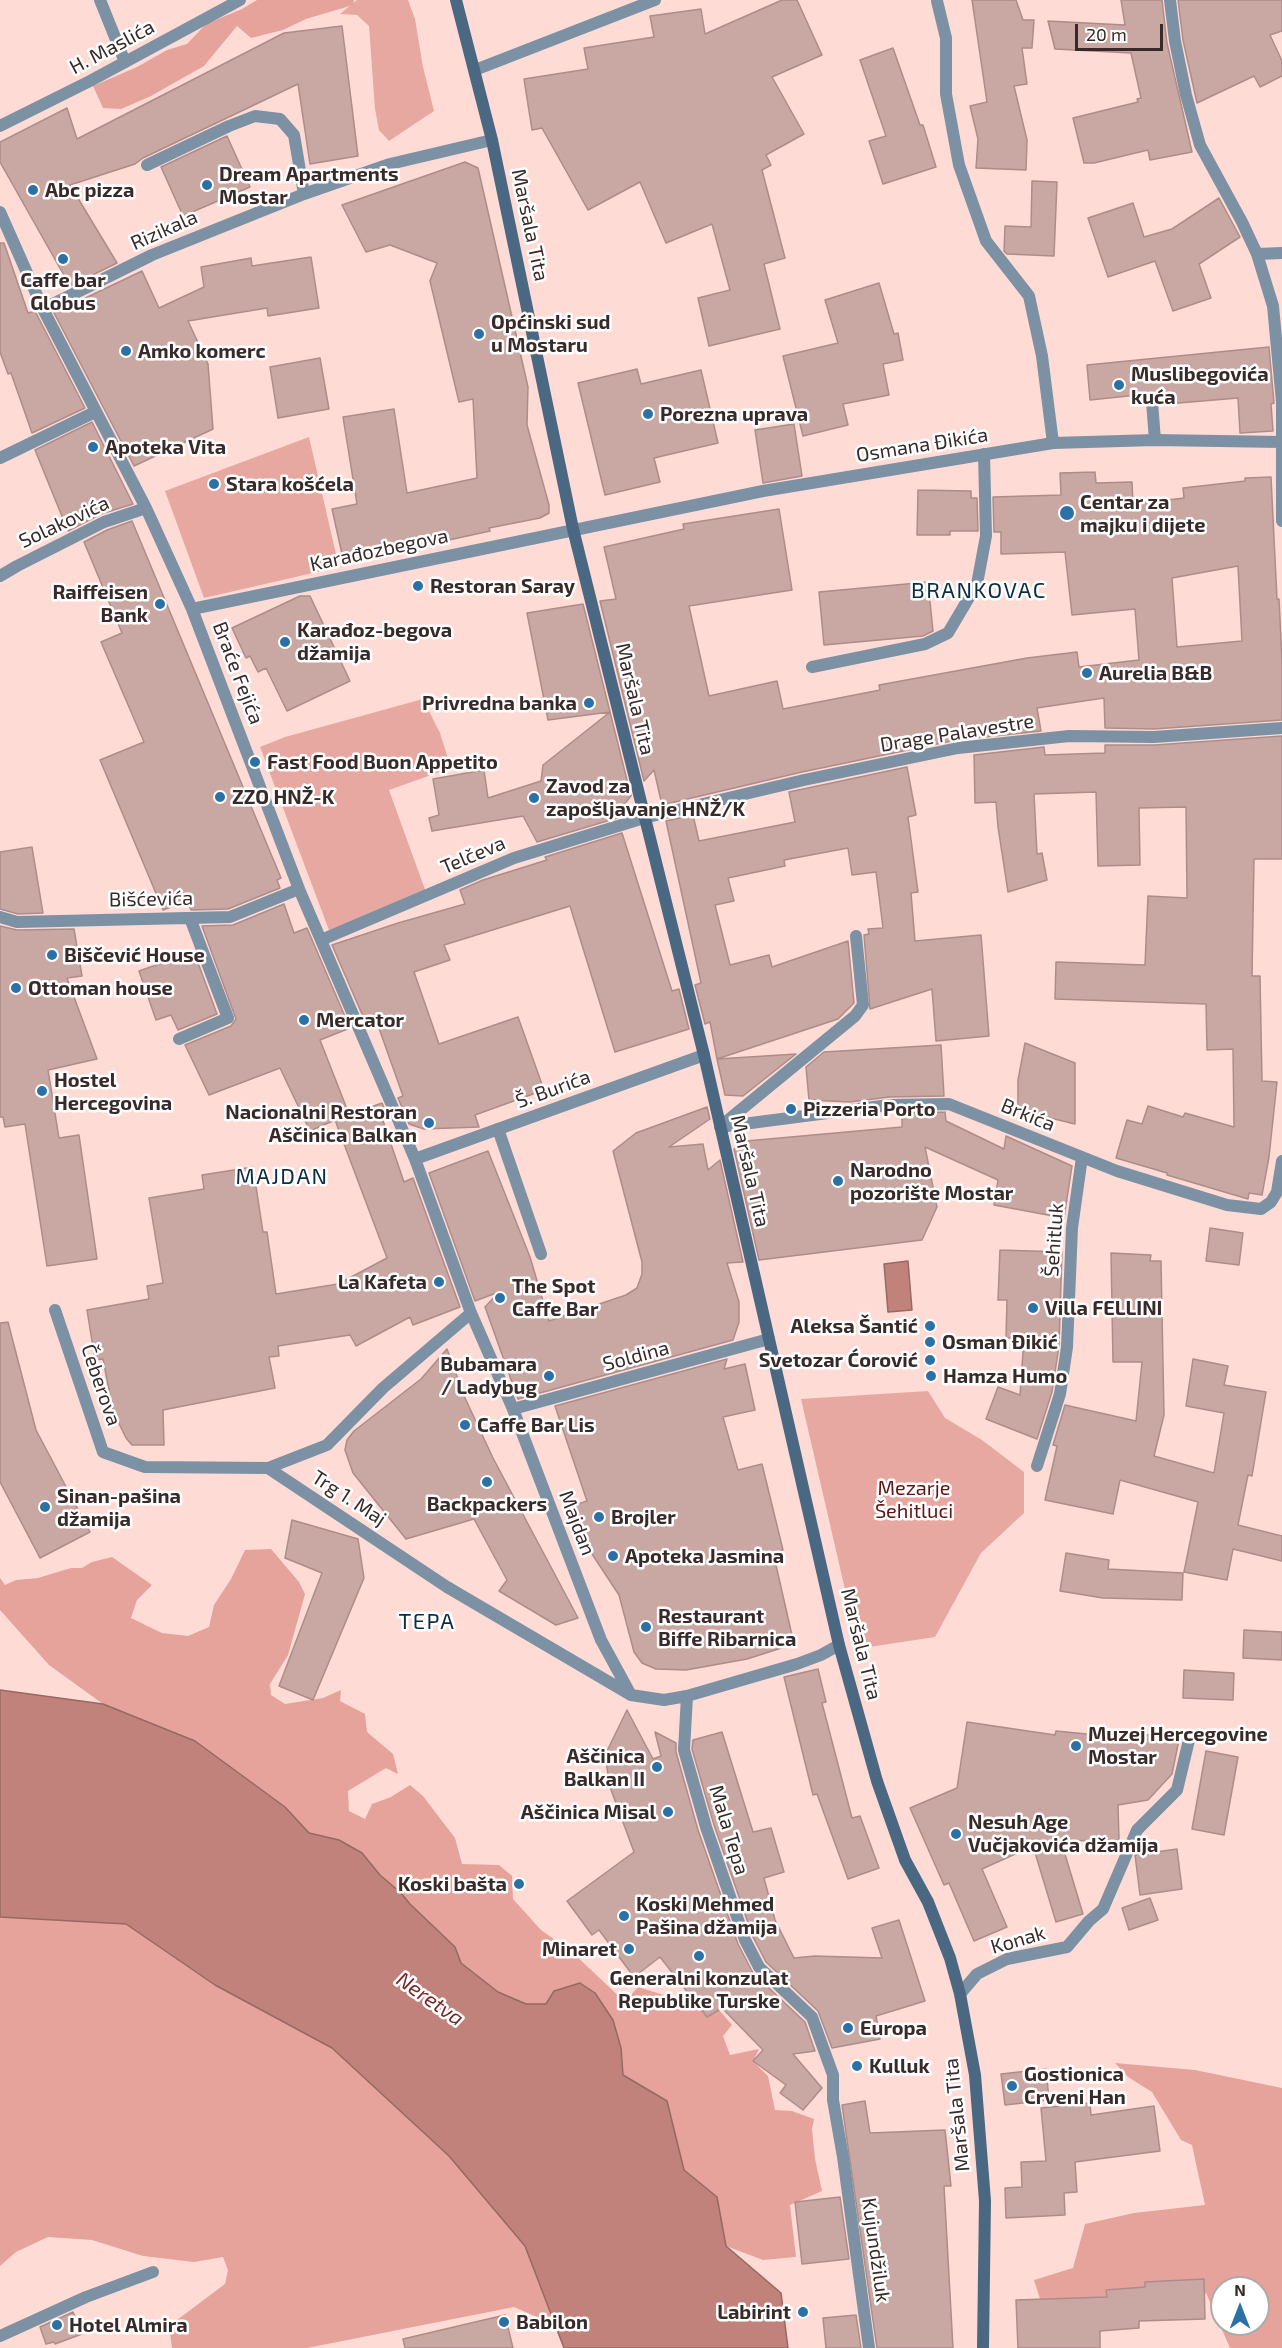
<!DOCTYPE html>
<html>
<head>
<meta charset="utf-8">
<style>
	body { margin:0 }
	#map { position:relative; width:1282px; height:2348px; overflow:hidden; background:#ffdbd6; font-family:"Exo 2",sans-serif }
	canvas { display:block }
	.north { position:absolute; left:1210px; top:2276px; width:60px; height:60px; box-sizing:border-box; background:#fff; border:2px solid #afaaa9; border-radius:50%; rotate:0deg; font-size:16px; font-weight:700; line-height:24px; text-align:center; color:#372a28 }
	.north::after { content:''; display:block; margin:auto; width:21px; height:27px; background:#2c71a6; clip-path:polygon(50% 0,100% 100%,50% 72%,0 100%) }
	.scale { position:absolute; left:1075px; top:24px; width:88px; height:27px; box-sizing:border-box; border:3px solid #372a28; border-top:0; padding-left:8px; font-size:18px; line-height:21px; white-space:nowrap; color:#372a28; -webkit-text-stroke:4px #fff; paint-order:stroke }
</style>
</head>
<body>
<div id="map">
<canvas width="1282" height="2348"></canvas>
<div class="north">N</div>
<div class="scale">20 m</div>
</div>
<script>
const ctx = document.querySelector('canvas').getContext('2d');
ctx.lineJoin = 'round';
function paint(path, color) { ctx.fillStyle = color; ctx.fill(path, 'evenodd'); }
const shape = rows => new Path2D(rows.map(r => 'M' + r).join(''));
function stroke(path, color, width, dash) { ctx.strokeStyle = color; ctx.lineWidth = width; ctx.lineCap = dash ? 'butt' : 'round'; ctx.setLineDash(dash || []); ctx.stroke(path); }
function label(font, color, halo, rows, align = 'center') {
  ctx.font = font + ' "Exo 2",sans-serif'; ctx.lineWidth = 5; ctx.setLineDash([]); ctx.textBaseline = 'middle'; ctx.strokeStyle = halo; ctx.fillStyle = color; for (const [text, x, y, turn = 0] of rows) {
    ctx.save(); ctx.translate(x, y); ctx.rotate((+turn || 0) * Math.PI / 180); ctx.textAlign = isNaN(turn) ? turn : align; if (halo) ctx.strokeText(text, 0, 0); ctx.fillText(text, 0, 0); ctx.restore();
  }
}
paint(shape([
	[357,0,408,0,415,19,423,67,434,111,389,141,379,130,375,109,369,26,357,15,340,14],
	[309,437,339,567,204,598,165,491],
	[423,699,440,733,451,768,389,790,427,895,329,930,260,747,285,737],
	[928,1391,945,1418,982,1440,1024,1472,1024,1513,981,1553,935,1637,869,1647,850,1611,801,1399]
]), '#e7a8a1');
paint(shape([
	[257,0,354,0,353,5,306,19,283,30,251,38,237,26,204,66,151,96,121,109,103,108,93,86,137,67,167,50,187,44,206,24,242,9],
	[271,1549,299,1582,305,1594,288,1655,270,1684,271,1695,285,1704,323,1698,341,1690,340,1701,365,1714,367,1732,393,1754,398,1774,386,1768,348,1791,349,1811,365,1819,372,1804,391,1797,410,1785,423,1796,455,1838,462,1864,499,1865,512,1876,513,1899,541,1930,572,1952,625,2002,638,1987,667,1996,714,2004,732,2025,723,2036,730,2055,759,2049,753,2061,768,2076,775,2110,792,2111,814,2119,812,2129,815,2159,822,2191,790,2205,796,2257,763,2260,726,2246,717,2197,684,2170,667,2101,623,2075,621,2048,546,2004,526,2004,498,1992,460,1962,455,1947,410,1904,401,1893,380,1875,362,1853,339,1840,309,1833,285,1807,195,1741,103,1704,49,1665,0,1610,0,1578,5,1585,16,1580,38,1578,71,1568,82,1568,92,1562,112,1557,152,1585,137,1600,131,1618,162,1633,188,1636,209,1627,214,1605,231,1579,245,1550],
	[0,1917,126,1924,215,1985,332,2048,449,2156,525,2246,555,2325,514,2307,307,2348,172,2348,169,2326,225,2284,228,2270,223,2257,194,2262,143,2256,92,2240,48,2237,16,2252,0,2266],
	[1115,2063,1195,2070,1282,2088,1282,2348,1230,2348,1206,2293,1114,2314,1040,2299,1034,2280,1073,2268,1085,2224,1134,2213,1205,2205,1192,2145,1181,2140,1152,2092,1128,2077],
	[1222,2288,1258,2288,1258,2324,1222,2324]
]), '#e5a39c');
const water = shape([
	[908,1261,912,1310,888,1312,884,1264,908,1261],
	[0,1690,103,1704,195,1741,285,1807,309,1833,339,1840,362,1853,380,1875,401,1893,410,1904,455,1947,461,1963,498,1992,526,2004,546,2004,554,1991,580,1983,595,1993,613,2020,621,2048,623,2075,667,2101,684,2170,717,2197,726,2246,781,2293,788,2348,564,2348,525,2246,449,2156,332,2048,215,1985,126,1924,0,1917,0,1690]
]);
paint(water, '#c1827b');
stroke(water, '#986862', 1.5);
const building = shape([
	[782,0,797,0,822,55,772,77,804,134,766,155,771,165,762,170,785,258,764,264,780,329,709,346,698,298,730,290,712,224,666,243,640,182,588,210,542,128,532,130,524,79,588,69,584,48,654,37,650,16,701,9,705,34,782,0],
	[972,0,1016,0,1023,20,1034,20,1032,48,1022,48,1027,84,1014,86,1027,140,1026,170,976,168,978,139,970,106,987,102,972,0],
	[1121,0,1162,0,1167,43,1192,152,1150,160,1148,150,1094,163,1084,163,1073,118,1138,102,1137,99,1141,98,1131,53,1055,49,1048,21,1125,25,1121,0],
	[1178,0,1282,0,1282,31,1270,35,1282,61,1282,76,1260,87,1254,76,1197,103,1183,40,1178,0],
	[342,26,358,156,310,164,298,84,143,158,135,164,70,185,117,263,70,286,0,162,0,142,67,108,77,139,284,33,342,26],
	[893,48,920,125,923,125,936,167,883,184,869,141,886,136,860,60,893,48],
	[227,136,250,187,183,216,161,167,227,136],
	[465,162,478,168,481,181,528,387,527,425,549,505,549,513,540,518,489,528,490,531,344,563,332,509,357,504,343,417,394,409,407,493,477,478,473,399,459,402,430,281,437,263,390,245,366,252,342,205,465,162],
	[1032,181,1057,182,1054,256,1007,254,1004,251,1005,226,1031,227,1032,181],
	[1219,198,1240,237,1199,264,1211,298,1173,311,1155,261,1108,277,1088,218,1133,203,1144,237,1172,229,1219,198],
	[0,243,4,243,28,313,35,311,85,408,32,433,11,373,8,374,0,352,0,243],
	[311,257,319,308,268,316,267,308,188,321,208,364,213,429,134,466,54,313,142,271,159,308,204,287,201,267,251,258,252,266,311,257],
	[879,283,894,334,898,333,903,360,883,364,889,395,843,404,848,425,803,436,783,356,838,343,825,300,879,283],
	[1269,347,1274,403,1271,404,1273,431,1240,433,1238,398,1167,404,1166,392,1090,400,1087,365,1269,347],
	[320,358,329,409,278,418,270,367,320,358],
	[637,369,641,384,701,370,718,443,654,458,660,482,605,495,578,383,637,369],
	[92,422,133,504,101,514,68,531,35,450,92,422],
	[794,424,802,476,763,483,755,430,794,424],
	[1095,472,1096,483,1132,482,1133,504,1184,498,1183,488,1245,481,1245,478,1271,477,1277,599,1279,599,1282,660,1282,720,1154,729,1105,728,1104,698,1037,708,1041,731,956,740,802,772,662,805,654,770,644,781,600,601,616,599,604,547,684,529,683,524,779,509,792,590,689,606,709,696,777,681,783,709,880,690,879,685,1027,658,1077,652,1079,667,1139,660,1135,609,1072,615,1065,552,1001,554,1001,532,994,532,993,497,1061,495,1060,473,1095,472],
	[1238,566,1242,641,1177,647,1172,578,1238,566],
	[918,490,971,491,971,498,977,498,978,531,950,531,950,535,917,535,918,490],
	[132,521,281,878,277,880,280,888,228,909,191,910,187,901,163,910,100,760,144,742,101,642,122,633,84,542,107,530,132,521],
	[928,582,933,631,923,636,824,645,819,592,928,582],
	[300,596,310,596,350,681,287,711,266,668,258,672,250,656,246,658,232,628,300,596],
	[583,604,610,712,548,720,527,613,583,604],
	[610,712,631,796,616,814,617,818,537,842,523,816,432,831,429,818,439,815,433,779,484,770,488,798,541,781,543,765,610,712],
	[1282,736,1282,859,1254,859,1252,976,1260,976,1262,1081,1277,1082,1269,1157,1262,1195,1249,1193,1248,1199,1167,1175,1167,1173,1116,1158,1127,1120,1142,1124,1148,1106,1183,1117,1185,1113,1234,1127,1233,1049,1207,1050,1206,1004,1055,999,1056,962,1145,965,1148,896,1187,898,1186,807,1139,808,1140,865,1098,866,1096,792,1034,794,1037,854,1042,853,1047,880,1008,892,998,827,996,802,975,803,974,755,1044,747,1045,755,1105,753,1105,745,1155,745,1282,736],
	[907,767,916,815,908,817,918,892,911,893,915,941,981,935,989,1036,936,1041,932,989,870,1009,864,935,869,934,868,929,883,928,876,872,852,875,848,848,784,860,785,866,728,878,734,901,715,905,730,965,769,955,772,967,848,941,854,1003,838,1019,717,1059,710,1022,705,1024,695,985,701,983,666,821,693,815,699,841,795,822,789,792,907,767],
	[622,833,672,991,679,989,689,1029,615,1052,570,906,444,945,450,960,414,972,439,1044,518,1017,544,1090,475,1115,479,1127,424,1129,409,1124,398,1098,403,1096,375,1017,365,1021,332,945,398,923,465,904,460,890,483,880,547,860,545,857,622,833],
	[32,847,43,913,18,914,0,909,0,852,32,847],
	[284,904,294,933,307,928,350,1028,320,1040,349,1114,335,1120,382,1103,388,1117,381,1115,404,1182,413,1178,460,1307,413,1325,410,1317,356,1346,350,1335,278,1346,279,1356,269,1357,275,1388,163,1410,164,1445,132,1445,126,1438,113,1411,103,1359,95,1360,87,1310,149,1299,147,1286,163,1283,149,1198,204,1189,202,1175,253,1167,263,1232,267,1232,276,1294,338,1284,387,1258,335,1120,310,1131,280,1068,209,1095,185,1045,231,1026,236,1019,202,926,233,925,284,904],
	[0,926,17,930,74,929,82,976,67,978,97,1059,48,1070,59,1138,79,1135,97,1259,47,1266,25,1124,5,1127,3,1117,0,1117,0,926],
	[194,952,217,1014,178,1030,171,1015,156,1020,139,971,194,952],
	[1025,1043,1075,1063,1075,1124,1018,1110,1018,1080,1025,1043],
	[941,1045,944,1096,889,1097,850,1102,809,1100,806,1067,824,1052,941,1045],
	[796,1054,743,1096,725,1095,717,1059,796,1054],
	[707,1107,710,1119,669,1147,703,1144,708,1170,720,1160,743,1262,727,1263,739,1302,739,1322,733,1340,518,1399,485,1307,499,1292,475,1301,429,1173,488,1151,530,1257,549,1321,626,1295,637,1288,642,1274,642,1262,613,1151,636,1133,707,1107],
	[945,1112,946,1121,1004,1149,1006,1136,1072,1166,1064,1218,994,1205,998,1180,925,1147,937,1207,922,1240,759,1260,734,1149,746,1141,902,1127,902,1113,945,1112],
	[1210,1228,1243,1233,1239,1265,1206,1261,1210,1228],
	[1000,1250,1062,1252,1059,1346,1052,1392,1037,1439,986,1419,998,1387,1020,1395,1024,1338,1006,1338,1007,1300,998,1300,1000,1250],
	[1111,1253,1151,1255,1150,1261,1161,1261,1164,1415,1154,1456,1214,1473,1224,1413,1186,1406,1193,1359,1228,1366,1224,1385,1266,1392,1252,1476,1248,1475,1238,1525,1282,1536,1282,1561,1233,1549,1227,1580,1184,1572,1198,1502,1120,1480,1113,1514,1045,1500,1057,1446,1053,1445,1065,1405,1136,1421,1142,1362,1113,1362,1111,1253],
	[8,1322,36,1430,90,1532,40,1558,0,1482,0,1323,8,1322],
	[447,1349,465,1398,493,1458,578,1618,556,1625,499,1591,507,1580,474,1519,406,1539,353,1473,345,1450,347,1440,354,1431,421,1379,447,1349],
	[727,1359,724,1369,745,1364,755,1410,723,1417,738,1470,762,1464,783,1550,773,1552,794,1644,747,1659,686,1670,656,1669,642,1663,634,1652,619,1595,592,1554,575,1505,587,1501,555,1406,727,1359],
	[292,1520,358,1539,364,1578,313,1700,279,1686,322,1573,285,1558,292,1520],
	[1066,1553,1109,1560,1108,1569,1183,1573,1182,1600,1103,1598,1060,1591,1066,1553],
	[1244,1630,1282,1632,1282,1660,1243,1658,1244,1630],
	[818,1669,826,1702,822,1703,852,1818,860,1816,879,1868,848,1879,817,1794,813,1795,784,1677,818,1669],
	[1184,1670,1234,1673,1233,1700,1183,1698,1184,1670],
	[627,1710,653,1759,661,1756,655,1732,676,1743,676,1752,698,1830,738,1944,753,1973,805,2022,815,2051,793,2054,822,2088,803,2110,780,2093,786,2085,753,2061,763,2050,722,2008,707,2017,660,1957,634,1977,599,1930,592,1935,567,1901,634,1852,610,1787,605,1755,627,1710],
	[967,1722,1055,1735,1056,1731,1128,1738,1181,1730,1172,1774,1148,1800,1118,1805,1119,1840,1061,1841,1083,1914,1056,1922,1033,1846,982,1869,1007,1927,974,1941,949,1883,944,1885,910,1808,957,1788,967,1722],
	[722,1732,753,1832,771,1828,784,1872,764,1878,775,1920,794,1958,815,1956,882,1958,872,1928,899,1920,925,2001,876,2016,880,2039,832,2048,818,2011,766,1962,753,1937,714,1825,692,1749,693,1740,722,1732],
	[1206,1751,1238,1757,1224,1835,1192,1829,1206,1751],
	[1177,1849,1182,1889,1140,1895,1135,1855,1177,1849],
	[1150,1898,1158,1920,1129,1930,1122,1908,1150,1898],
	[1046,2069,1049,2100,1005,2105,1001,2074,1046,2069],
	[865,2101,870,2133,945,2130,951,2186,944,2186,953,2348,877,2348,842,2105,865,2101],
	[1090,2103,1091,2115,1154,2106,1160,2151,1075,2162,1077,2192,1064,2193,1065,2215,1006,2218,1005,2188,1022,2187,1021,2162,1046,2161,1041,2108,1090,2103],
	[840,2197,849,2259,802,2264,795,2202,840,2197],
	[1204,2279,1205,2319,1139,2321,1139,2328,1100,2331,1100,2348,1018,2348,1016,2300,1107,2297,1106,2290,1145,2287,1145,2282,1204,2279],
	[73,2312,82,2334,55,2344,54,2342,46,2344,40,2327,73,2312],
	[505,2315,513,2348,405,2348,403,2339,505,2315],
	[856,2315,861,2348,826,2348,823,2318,856,2315]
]);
paint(building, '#c9a7a3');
stroke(building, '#ae8c89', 1.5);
stroke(shape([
	[100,0,125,62],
	[475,70,655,0],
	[1152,402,1155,440],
	[812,667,925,644,948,633,977,584,986,536,984,454],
	[498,1129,541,1254],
	[513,1409,769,1339],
	[0,2336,86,2297,153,2272]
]), '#7c91a3', 12);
stroke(shape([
	[1170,0,1175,41,1186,95,1200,145,1242,222,1257,254,1273,306,1282,402],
	[937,1,946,38,946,94,959,165,986,241,1029,296,1042,356,1053,443],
	[0,126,90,81,240,0],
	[147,165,229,126,255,116,280,119,294,135,304,194],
	[0,212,43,309,146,508,192,609,299,889,415,1159,471,1313,513,1409,601,1640,631,1695],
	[1257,254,1282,253],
	[43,309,152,255,304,194,390,164,492,140],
	[1282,403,1282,521],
	[0,458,95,412],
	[0,576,17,566,104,522,146,508],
	[192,609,763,491,1053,443,1155,440,1282,442],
	[0,917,17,922,230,917,299,889],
	[321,940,514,858,644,818,804,780,958,748,1069,736,1154,737,1282,728],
	[179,1039,228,1018,190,918],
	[721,1126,855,1016,863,1005,856,936],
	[720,1127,889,1105,949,1104,1117,1171,1227,1205,1261,1209,1271,1202,1277,1192,1282,1161],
	[415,1159,704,1055],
	[55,1310,103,1452,145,1467,268,1468],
	[471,1313,383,1388,327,1445,268,1468,447,1587,631,1695,664,1700,687,1696,797,1664,821,1655,839,1645],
	[1037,1466,1060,1394,1067,1347,1072,1228,1082,1157],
	[687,1696,684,1750,706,1827,745,1940,759,1967,812,2017,833,2075,833,2100,843,2157,869,2348],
	[960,1994,977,1974,1007,1959,1067,1947,1089,1921,1103,1909,1137,1830,1177,1790,1189,1740]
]), '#7c91a3', 12);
stroke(shape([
	[456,0,492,140,573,529,704,1055,839,1645,877,1781,905,1860,928,1902,950,1958,960,1994,975,2075,985,2201,983,2348]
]), '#4b6882', 12);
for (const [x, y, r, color] of [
	[207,185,6,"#2c71a6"],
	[33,190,6,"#2c71a6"],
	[63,259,6,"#2c71a6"],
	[479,334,6,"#2c71a6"],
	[126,351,6,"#2c71a6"],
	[1119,385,6,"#2c71a6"],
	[648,414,6,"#2c71a6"],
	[93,447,6,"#2c71a6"],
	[214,484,6,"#2c71a6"],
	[1067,513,8,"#2c71a6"],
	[418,586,6,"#2c71a6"],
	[160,604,6,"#2c71a6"],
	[285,642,6,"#2c71a6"],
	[1087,673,6,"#2c71a6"],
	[589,703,6,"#2c71a6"],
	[255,762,6,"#2c71a6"],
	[220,797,6,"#2c71a6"],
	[534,798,6,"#2c71a6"],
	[52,955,6,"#2c71a6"],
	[16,988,6,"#2c71a6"],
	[304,1020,6,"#2c71a6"],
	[42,1091,6,"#2c71a6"],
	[791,1109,6,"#2c71a6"],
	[429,1123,6,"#2c71a6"],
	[838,1181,6,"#2c71a6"],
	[439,1282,6,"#2c71a6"],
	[500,1298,6,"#2c71a6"],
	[1033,1308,6,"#2c71a6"],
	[930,1326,6,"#2c71a6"],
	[930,1342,6,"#2c71a6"],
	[930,1360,6,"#2c71a6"],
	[549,1376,6,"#2c71a6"],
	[931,1376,6,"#2c71a6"],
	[465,1425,6,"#2c71a6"],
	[487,1482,6,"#2c71a6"],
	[45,1507,6,"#2c71a6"],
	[599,1517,6,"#2c71a6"],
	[613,1556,6,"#2c71a6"],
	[646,1627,6,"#2c71a6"],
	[1076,1746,6,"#2c71a6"],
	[657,1767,6,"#2c71a6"],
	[668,1812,6,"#2c71a6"],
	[956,1834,6,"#2c71a6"],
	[519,1884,6,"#2c71a6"],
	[624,1916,6,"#2c71a6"],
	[629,1949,6,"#2c71a6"],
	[699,1956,6,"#2c71a6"],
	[848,2028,6,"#2c71a6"],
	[857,2066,6,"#2c71a6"],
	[1012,2086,6,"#2c71a6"],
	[803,2312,6,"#2c71a6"],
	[504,2322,6,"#2c71a6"],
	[57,2325,6,"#2c71a6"]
]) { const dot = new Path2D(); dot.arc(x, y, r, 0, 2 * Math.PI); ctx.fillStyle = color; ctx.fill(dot); stroke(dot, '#fff', 2); }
label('20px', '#372a28', '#fff', [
	["H. Maslića",112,47,-28],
	["Maršala Tita",530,225,78],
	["Rizikala",164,230,-24],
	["Osmana Đikića",922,445,-9],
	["Solakovića",64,522,-25],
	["Karađozbegova",379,550,-12],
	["Braće Fejića",238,673,69],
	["Maršala Tita",635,699,77],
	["Drage Palavestre",957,733,-9],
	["Telčeva",473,855,-23],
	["Bišćevića",151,899,-1],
	["Š. Burića",553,1089,-20],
	["Brkića",1028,1115,22],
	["Maršala Tita",750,1171,77],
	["Šehitluk",1054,1240,-86],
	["Soldina",636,1356,-15],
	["Čeberova",101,1385,71],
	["Trg 1. Maj",349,1498,33],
	["Majdan",577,1523,69],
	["Maršala Tita",861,1644,76],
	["Mala Tepa",729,1830,73],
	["Konak",1018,1940,-16],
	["Maršala Tita",957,2115,-96],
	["Kujundžiluk",876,2250,82]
]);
label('bold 20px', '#372a28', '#fff', [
	["Dream Apartments",219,174],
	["Mostar",219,197],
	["Abc pizza",45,190],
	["Caffe bar",63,280,"center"],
	["Globus",63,303,"center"],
	["Općinski sud",491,322],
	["u Mostaru",491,345],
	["Amko komerc",138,351],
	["Muslibegovića",1131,374],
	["kuća",1131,397],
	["Porezna uprava",660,414],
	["Apoteka Vita",105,447],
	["Stara košćela",226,484],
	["Centar za",1080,502],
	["majku i dijete",1080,525],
	["Restoran Saray",430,586],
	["Raiffeisen",148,592,"right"],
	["Bank",148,615,"right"],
	["Karađoz-begova",297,630],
	["džamija",297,653],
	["Aurelia B&B",1099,673],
	["Privredna banka",577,703,"right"],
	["Fast Food Buon Appetito",267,762],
	["Zavod za",546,786],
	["zapošljavanje HNŽ/K",546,809],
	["ZZO HNŽ-K",232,797],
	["Biščević House",64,955],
	["Ottoman house",28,988],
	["Mercator",316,1020],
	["Hostel",54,1080],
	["Hercegovina",54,1103],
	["Pizzeria Porto",803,1109],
	["Nacionalni Restoran",417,1112,"right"],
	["Aščinica Balkan",417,1135,"right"],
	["Narodno",850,1170],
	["pozorište Mostar",850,1193],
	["La Kafeta",427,1282,"right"],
	["The Spot",512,1286],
	["Caffe Bar",512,1309],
	["Villa FELLINI",1045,1308],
	["Aleksa Šantić",918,1326,"right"],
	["Osman Đikić",942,1342],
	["Svetozar Ćorović",918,1360,"right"],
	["Bubamara",537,1364,"right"],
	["/ Ladybug",537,1387,"right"],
	["Hamza Humo",943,1376],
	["Caffe Bar Lis",477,1425],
	["Sinan-pašina",57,1496],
	["džamija",57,1519],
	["Backpackers",487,1504,"center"],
	["Brojler",611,1517],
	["Apoteka Jasmina",625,1556],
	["Restaurant",658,1616],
	["Biffe Ribarnica",658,1639],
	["Muzej Hercegovine",1088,1734],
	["Mostar",1088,1757],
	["Aščinica",645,1756,"right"],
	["Balkan II",645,1779,"right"],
	["Aščinica Misal",656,1812,"right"],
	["Nesuh Age",968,1822],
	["Vučjakovića džamija",968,1845],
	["Koski bašta",507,1884,"right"],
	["Koski Mehmed",636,1904],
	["Pašina džamija",636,1927],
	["Minaret",617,1949,"right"],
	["Generalni konzulat",699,1978,"center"],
	["Republike Turske",699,2001,"center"],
	["Europa",860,2028],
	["Kulluk",869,2066],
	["Gostionica",1024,2074],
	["Crveni Han",1024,2097],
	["Labirint",791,2312,"right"],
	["Babilon",516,2322],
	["Hotel Almira",69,2325]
], 'left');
label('20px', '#611414', '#fff', [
	["Mezarje",914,1488],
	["Šehitluci",914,1511]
]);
label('italic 21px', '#742724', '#fff', [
	["Neretva",430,1999,35]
]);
ctx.letterSpacing = '1.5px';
label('22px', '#0a2c45', '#fff', [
	["BRANKOVAC",979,591],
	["MAJDAN",282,1177],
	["TEPA",427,1622]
]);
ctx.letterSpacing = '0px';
</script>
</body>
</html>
